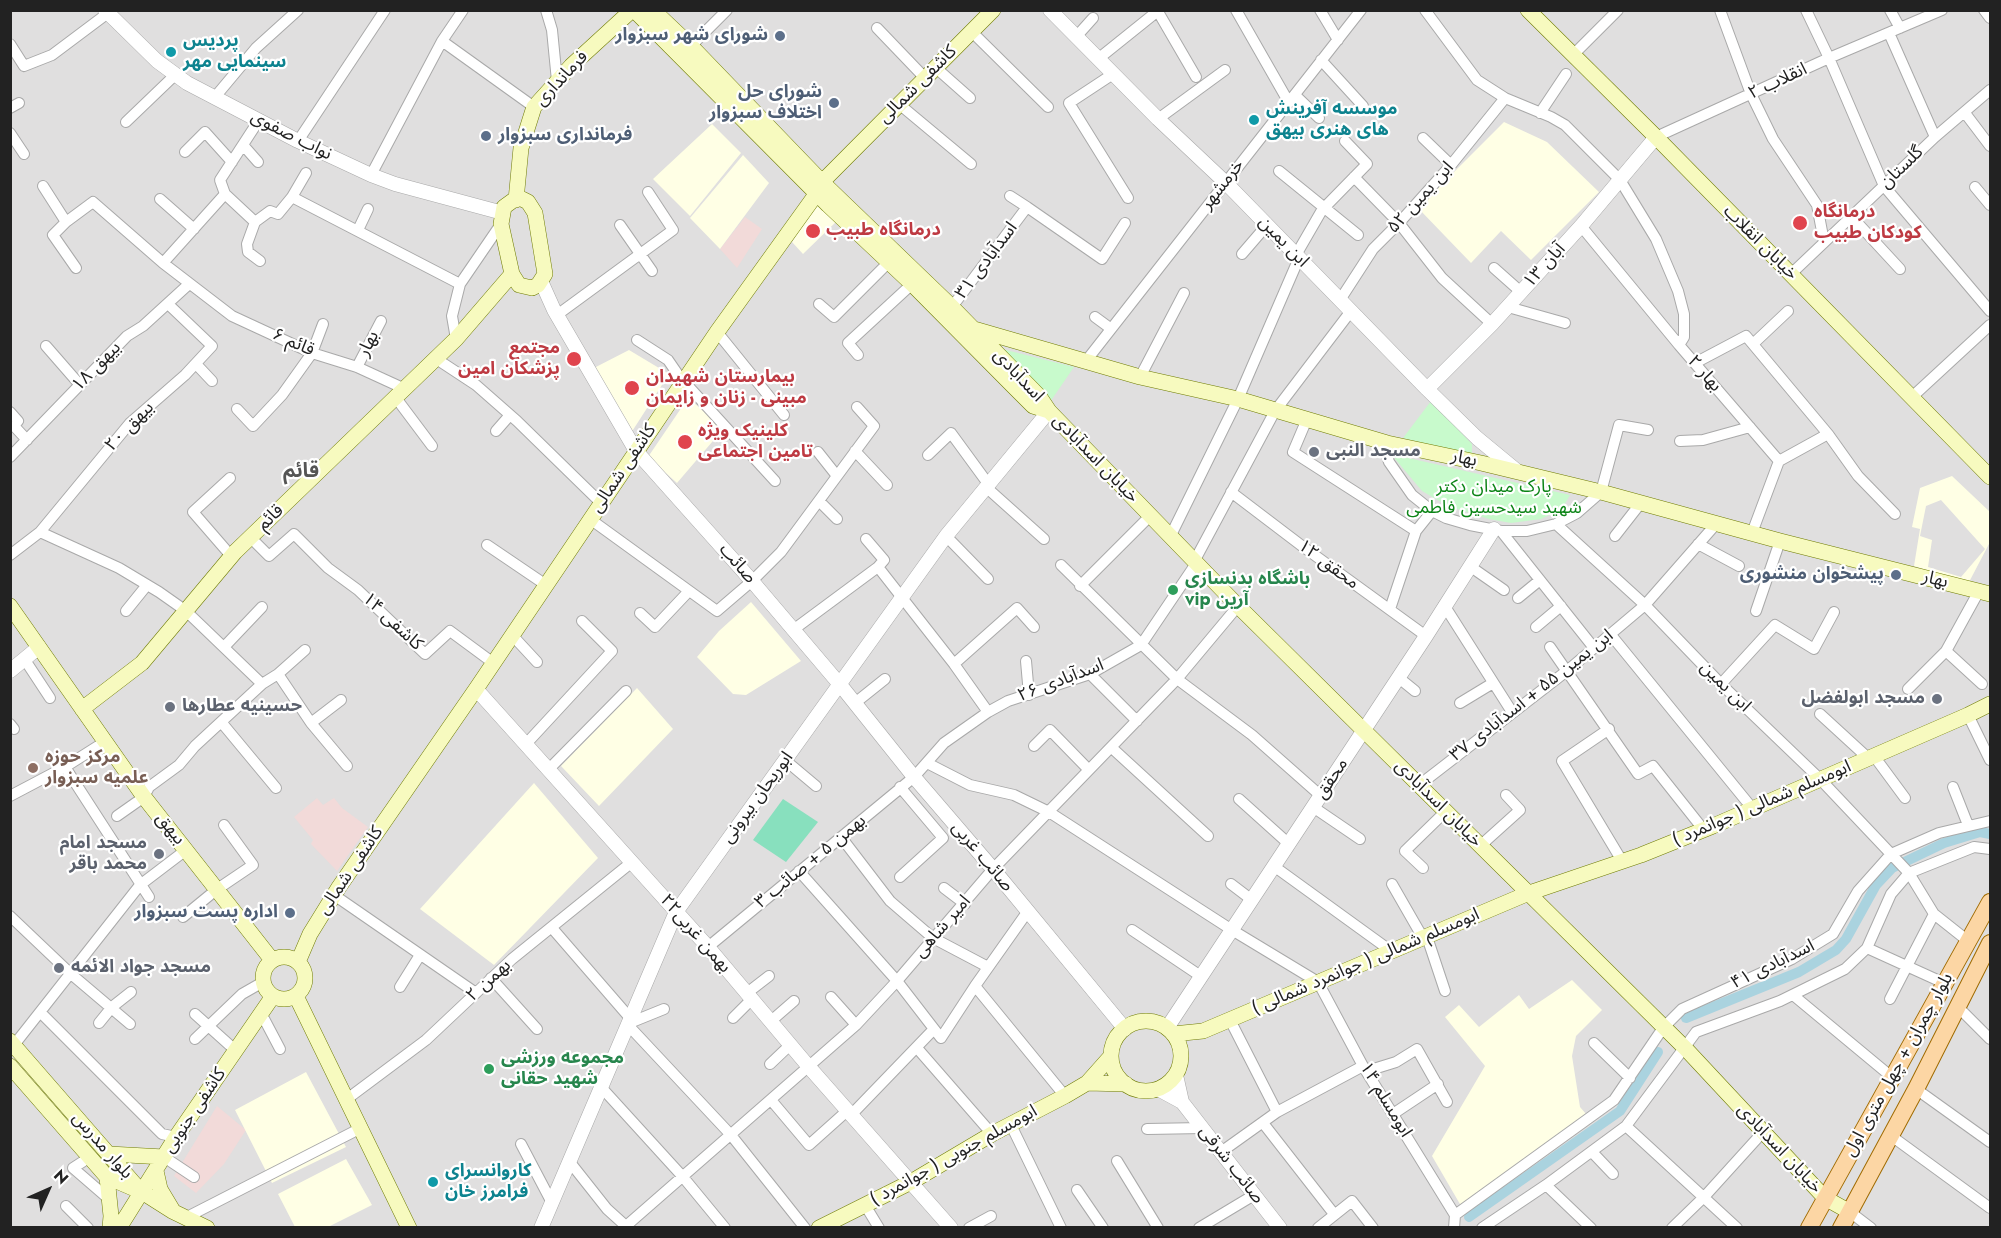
<!DOCTYPE html>
<html>
<head>
<meta charset="utf-8">
<style>
	body { margin:0 }
	#map { position:relative; width:2001px; height:1238px; overflow:hidden; background:#f2efe9; font-family:Jost,sans-serif }
	canvas { display:block }
	.frame { position:absolute; inset:0; border:12px solid #222; pointer-events:none }
	.north { position:absolute; left:18px; top:1160px; width:60px; height:60px; -webkit-text-stroke:4px #fff; paint-order:stroke; rotate:45deg; font-size:16px; font-weight:700; line-height:24px; text-align:center; color:#222 }
	.north::after { content:''; display:block; margin:auto; width:21px; height:27px; background:#222; clip-path:polygon(50% 0,100% 100%,50% 72%,0 100%) }
</style>
</head>
<body>
<div id="map">
<canvas width="2001" height="1238"></canvas>
<div class="frame"></div>
<div class="north">N</div>
</div>
<script>
const ctx = document.querySelector('canvas').getContext('2d');
ctx.lineJoin = 'round';
function paint(path, color) { ctx.fillStyle = color; ctx.fill(path, 'evenodd'); }
const shape = rows => new Path2D(rows.map(r => 'M' + r).join(''));
function stroke(path, color, width, dash) { ctx.strokeStyle = color; ctx.lineWidth = width; ctx.lineCap = dash ? 'butt' : 'round'; ctx.setLineDash(dash || []); ctx.stroke(path); }
function label(font, color, halo, rows, align = 'center') {
  ctx.font = font + ' Jost,"Noto Sans Arabic",sans-serif'; ctx.lineWidth = 4.5; ctx.setLineDash([]); ctx.textBaseline = 'middle'; ctx.strokeStyle = halo; ctx.fillStyle = color; for (const [text, x, y, turn = 0] of rows) {
    ctx.save(); ctx.translate(x, y); ctx.rotate((+turn || 0) * Math.PI / 180); ctx.textAlign = isNaN(turn) ? turn : align; if (halo) ctx.strokeText(text, 0, 0); ctx.fillText(text, 0, 0); ctx.restore();
  }
}
paint(shape([
	[11,11,1990,11,1990,1227,11,1227]
]), '#e0dfdf');
paint(shape([
	[745,217,762,229,737,268,720,249],
	[317,798,323,805,334,798,342,808,368,827,337,871,311,844,313,840,294,817],
	[217,1106,246,1130,224,1164,196,1193,174,1176]
]), '#f2dad9');
paint(shape([
	[1504,122,1547,142,1599,192,1531,260,1501,231,1471,263,1418,208],
	[712,124,741,153,690,216,653,179],
	[743,155,769,183,720,249,690,218],
	[821,203,838,220,803,254,792,242,815,204],
	[629,350,669,374,631,433,592,369],
	[688,398,724,428,677,483,648,457],
	[1952,476,1990,512,1990,542,1968,584,1914,566,1920,529,1912,527,1920,488],
	[1941,500,1985,549,1961,577,1928,567,1932,540,1920,536,1926,506],
	[751,602,801,661,746,695,733,694,697,657,719,631],
	[637,688,673,729,599,806,561,766],
	[534,783,598,858,494,965,420,909],
	[1572,980,1602,1010,1576,1036,1572,1056,1580,1107,1593,1122,1464,1211,1432,1156,1485,1066,1445,1017,1459,1005,1479,1027,1519,995,1529,1009],
	[306,1072,346,1147,272,1183,235,1110],
	[346,1159,372,1205,328,1227,295,1227,278,1194]
]), '#ffffe5');
paint(shape([
	[998,348,1074,367,1048,405],
	[1431,401,1472,444,1472,456,1403,438],
	[1391,454,1570,495,1562,509,1541,519,1511,523,1489,519,1448,506,1422,491]
]), '#c8facc');
paint(shape([
	[783,799,818,822,786,862,753,840]
]), '#88e0be');
stroke(shape([
	[1686,1018,1799,972,1836,950,1846,939,1876,885,1892,868,1944,843,1980,832,1990,834],
	[1469,1217,1620,1111,1658,1052]
]), '#aad3df', 10);
const minor = shape([
	[546,10,552,30,557,81],
	[1157,10,1196,77],
	[1236,10,1288,101],
	[1320,10,1338,40],
	[1425,10,1477,80,1505,98,1551,117,1565,125,1620,180,1656,239,1678,291,1684,314,1684,337,1679,345],
	[1720,10,1751,94,1773,139,1817,205,1824,242],
	[1806,10,1829,58,1884,186,1990,311],
	[1890,10,1900,28],
	[1984,10,1990,18],
	[877,28,924,77],
	[971,31,1048,107],
	[1889,33,1935,137],
	[1076,37,1093,18],
	[442,41,534,107],
	[10,44,24,66,52,55,108,13],
	[691,46,727,10],
	[1573,55,1618,10],
	[1098,59,1159,10],
	[1321,60,1363,106],
	[935,67,970,98],
	[1113,74,1069,103,1128,198],
	[1295,95,1319,118],
	[215,97,256,48,298,10],
	[899,104,971,164],
	[10,108,19,103],
	[1540,113,1566,74],
	[1965,113,1990,146],
	[1158,119,1225,70],
	[259,120,220,180,225,194,163,263,232,316,312,353,357,367,405,389],
	[126,122,175,75],
	[10,133,24,154],
	[1656,137,1829,58,1942,10],
	[1423,138,1451,165],
	[298,141,385,10],
	[243,145,258,162],
	[185,152,205,132,232,162],
	[1279,171,1358,235],
	[371,175,442,41,463,10],
	[1354,177,1399,223,1442,278,1492,324],
	[43,186,66,222],
	[1975,187,1990,205],
	[225,194,255,222,270,211,278,214,292,197,460,284],
	[1010,196,1027,207],
	[292,197,306,173],
	[160,199,194,229],
	[1851,216,1900,269],
	[255,222,247,244,248,252,260,261],
	[620,225,652,271],
	[1581,226,1679,345,1779,461,1752,533],
	[358,230,368,209],
	[1242,254,1267,225],
	[1296,255,1322,210,1367,164,1345,141],
	[76,268,53,235,66,222,93,202,163,263],
	[1494,268,1521,292],
	[1791,274,1935,137,1990,90],
	[1340,300,1373,249,1399,223,1451,165,1505,98],
	[819,304,834,317,888,263],
	[952,307,1027,207,1102,259,1125,223],
	[1508,307,1565,323],
	[557,315,673,230,648,192],
	[1095,317,1110,328],
	[717,332,784,415],
	[456,339,452,316,460,284,501,224],
	[637,340,668,360,679,376,775,481],
	[1753,344,1788,311],
	[46,346,80,385],
	[858,355,848,343,912,284],
	[435,358,476,385,517,421,601,503],
	[1086,361,1361,10],
	[1695,363,1746,336,1828,434,1858,476,1895,514],
	[196,364,212,381],
	[357,367,381,321],
	[1140,377,1184,293],
	[1912,397,1990,325],
	[396,398,432,446],
	[237,409,253,426,282,395,312,353,323,324],
	[10,412,18,421,14,426,27,440],
	[1307,419,1293,452,1416,531],
	[496,431,510,415],
	[1680,441,1703,440,1750,427],
	[1387,443,1386,453,1389,462,1412,495,1432,511,1446,518,1470,525,1501,531,1527,531,1556,524,1577,513,1601,492,1619,425,1648,430],
	[855,451,887,485],
	[818,452,837,476],
	[928,455,951,433,989,485],
	[10,457,127,336,143,326,189,284],
	[1779,461,1828,434],
	[230,478,193,512,232,557],
	[987,488,1044,539],
	[1231,492,1302,546,1426,636],
	[819,501,837,519],
	[590,519,717,611,752,581,781,552,874,426,857,407],
	[1556,524,1645,605,1721,684,1820,779,1909,873,1934,914,1968,941],
	[1501,531,1594,648],
	[40,532,119,568,159,592,186,611,262,684],
	[1171,535,1238,399,1299,258],
	[946,536,988,579],
	[1615,536,1640,504],
	[251,538,269,556,294,534,328,568,358,590,425,654,450,631,492,662],
	[866,539,884,560,878,567],
	[1698,544,1739,566],
	[487,545,546,585],
	[10,555,40,532,130,423,185,375,212,346,168,304],
	[1195,560,1275,411,1351,311],
	[1061,565,1177,679,1252,735,1321,796],
	[1471,567,1504,590],
	[1080,586,1151,515],
	[1518,598,1540,580],
	[1444,605,1512,712],
	[1390,609,1416,531,1432,511],
	[126,611,147,585],
	[1756,611,1780,541],
	[640,613,655,627,689,591],
	[1536,627,1561,606],
	[793,630,878,567,954,664,988,712],
	[512,635,537,662],
	[1611,635,1752,808],
	[224,647,262,607],
	[1550,647,1638,774,1653,766,1703,829],
	[1946,651,1982,684],
	[25,660,50,698],
	[1026,661,1029,695],
	[954,664,1017,608,1034,627],
	[278,674,311,723,341,700],
	[1090,674,1137,721],
	[1399,678,1415,691],
	[1721,684,1775,625,1814,649,1834,612],
	[1908,689,1946,651,1979,591],
	[855,703,885,679],
	[1460,703,1493,683],
	[1820,714,1868,758],
	[1968,715,1990,760],
	[222,723,276,788],
	[311,723,347,766],
	[10,724,14,729],
	[1609,729,1562,761,1622,861],
	[526,744,612,651,582,621],
	[1034,746,1050,730,1089,770],
	[1112,748,1208,836],
	[1874,756,1905,798],
	[785,760,816,786],
	[927,763,970,785,1014,795,1049,812,1232,930,1318,982,1363,1066,1455,1215],
	[65,767,149,897],
	[549,769,626,691],
	[1418,786,1568,670,1645,605,1716,524],
	[900,787,943,838,900,877],
	[1953,787,1968,825],
	[10,796,65,767,106,741],
	[1239,799,1289,844],
	[1313,807,1360,839],
	[117,816,144,797,149,787,179,765,195,746,262,684,278,674,305,650],
	[841,837,890,901,933,938,988,967],
	[1480,846,1520,810,1506,795],
	[1275,867,1391,951],
	[1423,868,1405,851,1445,812],
	[799,871,897,981,941,1038,975,986,1028,911],
	[1231,884,1252,900],
	[1392,884,1423,938],
	[944,888,965,904],
	[334,895,476,993],
	[10,916,71,974,130,1024],
	[183,917,216,890,253,865,224,825],
	[552,928,630,1018],
	[1132,930,1202,977],
	[1427,937,1445,991],
	[708,947,914,777,944,743,988,712,1008,701,1090,674,1141,645,1197,562],
	[1867,948,1944,983],
	[491,978,537,1029],
	[975,986,1065,1096],
	[400,987,420,955],
	[747,993,769,976],
	[1793,995,1893,1078],
	[831,997,856,1025],
	[1890,999,1934,914],
	[1958,1007,1990,1039],
	[664,1009,627,1024,731,1135,805,1228],
	[40,1012,162,1134,176,1137],
	[261,1013,280,1049],
	[195,1014,235,1050],
	[733,1018,752,999],
	[1230,1020,1277,1112],
	[771,1021,794,1001],
	[99,1023,112,1007,131,992],
	[195,1039,242,994,263,982],
	[1594,1043,1630,1078],
	[14,1045,140,885,186,850],
	[917,1048,992,1134],
	[770,1064,790,1045],
	[1367,1071,1396,1062,1417,1049,1447,1102],
	[601,1087,683,1177,725,1228],
	[1916,1089,1990,1142],
	[347,1099,426,1040,512,959,632,862],
	[771,1100,809,1145,847,1111],
	[852,1114,934,1029],
	[1393,1114,1438,1084],
	[1010,1123,1061,1228],
	[1263,1123,1334,1214],
	[1626,1126,1737,1228],
	[1147,1129,1203,1128],
	[1890,1135,1990,1208],
	[521,1144,551,1201],
	[1221,1152,1277,1112,1363,1066],
	[1592,1152,1613,1174],
	[90,1157,73,1168,110,1200],
	[164,1157,194,1177],
	[569,1161,607,1209,628,1228],
	[1117,1161,1158,1228],
	[1546,1185,1591,1228],
	[1077,1190,1103,1228],
	[865,1205,879,1228],
	[66,1206,88,1228],
	[1850,1212,1871,1228],
	[1455,1215,1614,1100,1663,1028,1682,1009,1792,959,1833,934,1858,891,1891,854,1939,833,1990,821],
	[187,1217,361,1128],
	[626,1226,856,1025,897,981,993,869,1177,679,1238,606],
	[969,1228,991,1216],
	[1199,1228,1254,1195],
	[1318,1228,1352,1201,1373,1228],
	[1454,1228,1455,1215],
	[1482,1228,1546,1185,1626,1126,1696,1032,1780,1001,1845,969,1867,948,1891,894,1909,873,1974,847,1990,849],
	[1672,1228,1705,1196,1763,1132]
]);
const tertiary = shape([
	[105,10,157,61,187,83,298,141,371,175,395,184,503,213],
	[1050,10,1158,119,1226,183,1427,389,1477,438,1517,471],
	[541,281,554,310,636,451,752,581,842,687,914,777,993,869,1125,1029],
	[1427,389,1492,324,1581,226,1656,137],
	[10,671,39,647],
	[476,689,708,947,809,1067,951,1228],
	[1167,1028,1426,636,1494,529],
	[1176,1075,1182,1102],
	[1158,1089,1182,1102,1280,1228],
	[541,1228,676,912,946,536,1049,411]
]);
const secondary = shape([
	[634,10,828,205,912,284,1014,387,1033,406,1049,411],
	[653,10,691,46,822,182,952,307,1039,396,1049,411,1238,606,1685,1048,1825,1198,1850,1212],
	[1528,10,1656,137,1990,477],
	[515,199,522,199,528,202,535,213,545,274,538,285,532,288,519,285,512,274,501,224,504,207,515,199],
	[516,200,521,148,534,107,571,66,632,10],
	[974,329,1140,377,1238,399,1387,443,1481,463,1601,492,1780,541,1990,594],
	[10,606,144,797,272,960],
	[82,709,142,663,235,552,456,339,512,274],
	'263 978a21 21 0 1 1 42 0a21 21 0 1 1-42 0Z',
	[298,962,310,934,339,887,476,689,717,332,817,193,822,182,993,10],
	[296,996,409,1228],
	'1111 1056a35 35 0 1 1 70 0a35 35 0 1 1-70 0Z',
	[1173,1034,1203,1031,1529,893,1641,855,1713,826,1968,715,1990,704],
	[10,1041,138,1188],
	[10,1066,107,1177,142,1192,172,1211,207,1228],
	[1087,1083,1126,1084],
	[109,1154,164,1157],
	[156,1171,160,1189,172,1209],
	[107,1177,111,1216,110,1228],
	[119,1228,176,1137,273,996],
	[819,1228,911,1182,992,1134,1065,1096,1087,1083,1111,1056]
]);
const primary = shape([
	[1809,1228,1990,902],
	[1841,1228,1916,1089,1990,943]
]);
stroke(minor, '#a9a9a9', 12);
stroke(tertiary, '#a9a9a9', 15);
stroke(secondary, '#707d05', 16);
stroke(primary, '#a06b00', 18);
stroke(minor, '#fff', 10);
stroke(tertiary, '#fff', 14);
stroke(secondary, '#f7fabf', 15);
stroke(primary, '#fcd6a4', 16);
for (const [x, y, r, color] of [
	[780,36,6,"#5c6f8a"],
	[171,52,6,"#0f9aa8"],
	[834,103,6,"#5c6f8a"],
	[1254,120,6,"#0f9aa8"],
	[486,136,6,"#5c6f8a"],
	[1800,223,8,"#e0444e"],
	[813,231,8,"#e0444e"],
	[574,359,8,"#e0444e"],
	[632,388,8,"#e0444e"],
	[685,442,8,"#e0444e"],
	[1314,452,6,"#6b7280"],
	[1896,575,6,"#5c6f8a"],
	[1173,590,6,"#2e9e5b"],
	[1937,699,6,"#6b7280"],
	[170,707,6,"#6b7280"],
	[33,768,6,"#8d6e63"],
	[159,854,6,"#6b7280"],
	[290,913,6,"#5c6f8a"],
	[59,968,6,"#6b7280"],
	[489,1069,6,"#2e9e5b"],
	[433,1182,6,"#0f9aa8"]
]) { const dot = new Path2D(); dot.arc(x, y, r, 0, 2 * Math.PI); ctx.fillStyle = color; ctx.fill(dot); stroke(dot, '#fff', 2); }
label('bold 18px', '#4e5e75', '#fff', [
	["شورای شهر سبزوار",768,36],
	["شورای حل",822,93],
	["اختلاف سبزوار",822,114],
	["فرمانداری سبزوار",498,136,"left"],
	["پیشخوان منشوری",1884,575],
	["اداره پست سبزوار",278,913]
], 'right');
label('bold 18px', '#0d838f', '#fff', [
	["پردیس",183,42],
	["سینمایی مهر",183,63],
	["موسسه آفرینش",1266,110],
	["های هنری بیهق",1266,131],
	["کاروانسرای",445,1172],
	["فرامرز خان",445,1193]
], 'left');
label('18px', '#222', '#fff', [
	["فرمانداری",562,79,-47],
	["انقلاب ۲",1778,82,-25],
	["کاشفی شمالی",918,85,-45],
	["نواب صفوی",291,136,27],
	["گلستان",1902,168,-44],
	["خرمشهر",1223,185,-52],
	["ابن یمین ۵۲",1421,198,-48],
	["ابن یمین",1283,242,46],
	["خیابان انقلاب",1760,243,45],
	["اسدآبادی ۳۱",987,261,-53],
	["۱۳ آبان",1545,266,-48],
	["قائم ۶",293,343,24],
	["بهار",369,344,-63],
	["بیهق ۱۸",97,367,-46],
	["بهار ۲",1704,374,49],
	["اسدآبادی",1018,376,47],
	["بیهق ۲۰",130,427,-46],
	["خیابان اسدآبادی",1095,459,46],
	["بهار",1464,459,12],
	["کاشفی شمالی",624,469,-56],
	["قائم",271,518,-44],
	["صائب",737,564,49],
	["محقق ۱۲",1328,565,36],
	["بهار",1935,580,14],
	["کاشفی ۱۴",392,622,43],
	["اسدآبادی ۲۶",1061,681,-21],
	["ابن یمین",1725,687,45],
	["ابن یمین ۵۵ + اسدآبادی ۳۷",1532,696,-38],
	["محقق",1332,779,-56],
	["ابوریحان بیرونی",758,798,-54],
	["خیابان اسدآبادی",1438,804,45],
	["ابومسلم شمالی ( جوانمرد )",1762,804,-23],
	["بیهق",170,829,52],
	["صائب غربی",982,857,50],
	["بهمن ۵ + صائب ۳",811,862,-39],
	["کاشفی شمالی",351,871,-56],
	["امیر شاهی",943,927,-49],
	["۲۲بهمن غربی",695,934,49],
	["ابومسلم شمالی ( جوانمرد شمالی )",1366,962,-23],
	["اسدآبادی ۴۱",1773,965,-26],
	["بهمن ۲",489,981,-42],
	["بلوار چمران + چهل متری اول",1899,1065,-61],
	["ابومسلم ۱۴",1385,1100,59],
	["کاشفی جنوبی",195,1111,-56],
	["بلوار مدرس",102,1146,49],
	["خیابان اسدآبادی",1779,1149,47],
	["ابومسلم جنوبی ( جوانمرد )",954,1156,-29],
	["صائب شرقی",1231,1165,52]
]);
label('bold 18px', '#be3a42', '#fff', [
	["درمانگاه",1814,213],
	["کودکان طبیب",1814,234],
	["درمانگاه طبیب",826,231],
	["مجتمع",560,349,"right"],
	["پزشکان امین",560,370,"right"],
	["بیمارستان شهیدان",646,378],
	["مبینی - زنان و زایمان",646,399],
	["کلینیک ویژه",698,432],
	["تامین اجتماعی",698,453]
], 'left');
label('bold 18px', '#5b616d', '#fff', [
	["مسجد النبی",1326,452],
	["مسجد ابولفضل",1925,699,"right"],
	["حسینیه عطارها",182,707],
	["مسجد امام",147,844,"right"],
	["محمد باقر",147,865,"right"],
	["مسجد جواد الائمه",71,968]
], 'left');
label('18px', '#0c8416', '#fff', [
	["پارک میدان دکتر",1494,488],
	["شهید سیدحسین فاطمی",1494,509]
]);
label('bold 18px', '#27864d', '#fff', [
	["باشگاه بدنسازی",1185,580],
	["vip آرین",1185,601],
	["مجموعه ورزشی",501,1059],
	["شهید حقانی",501,1080]
], 'left');
label('bold 18px', '#785e54', '#fff', [
	["مرکز حوزه",45,758],
	["علمیه سبزوار",45,779]
], 'left');
label('bold 20px', '#555', '#fff', [
	["قائم",301,472]
]);
</script>
</body>
</html>
